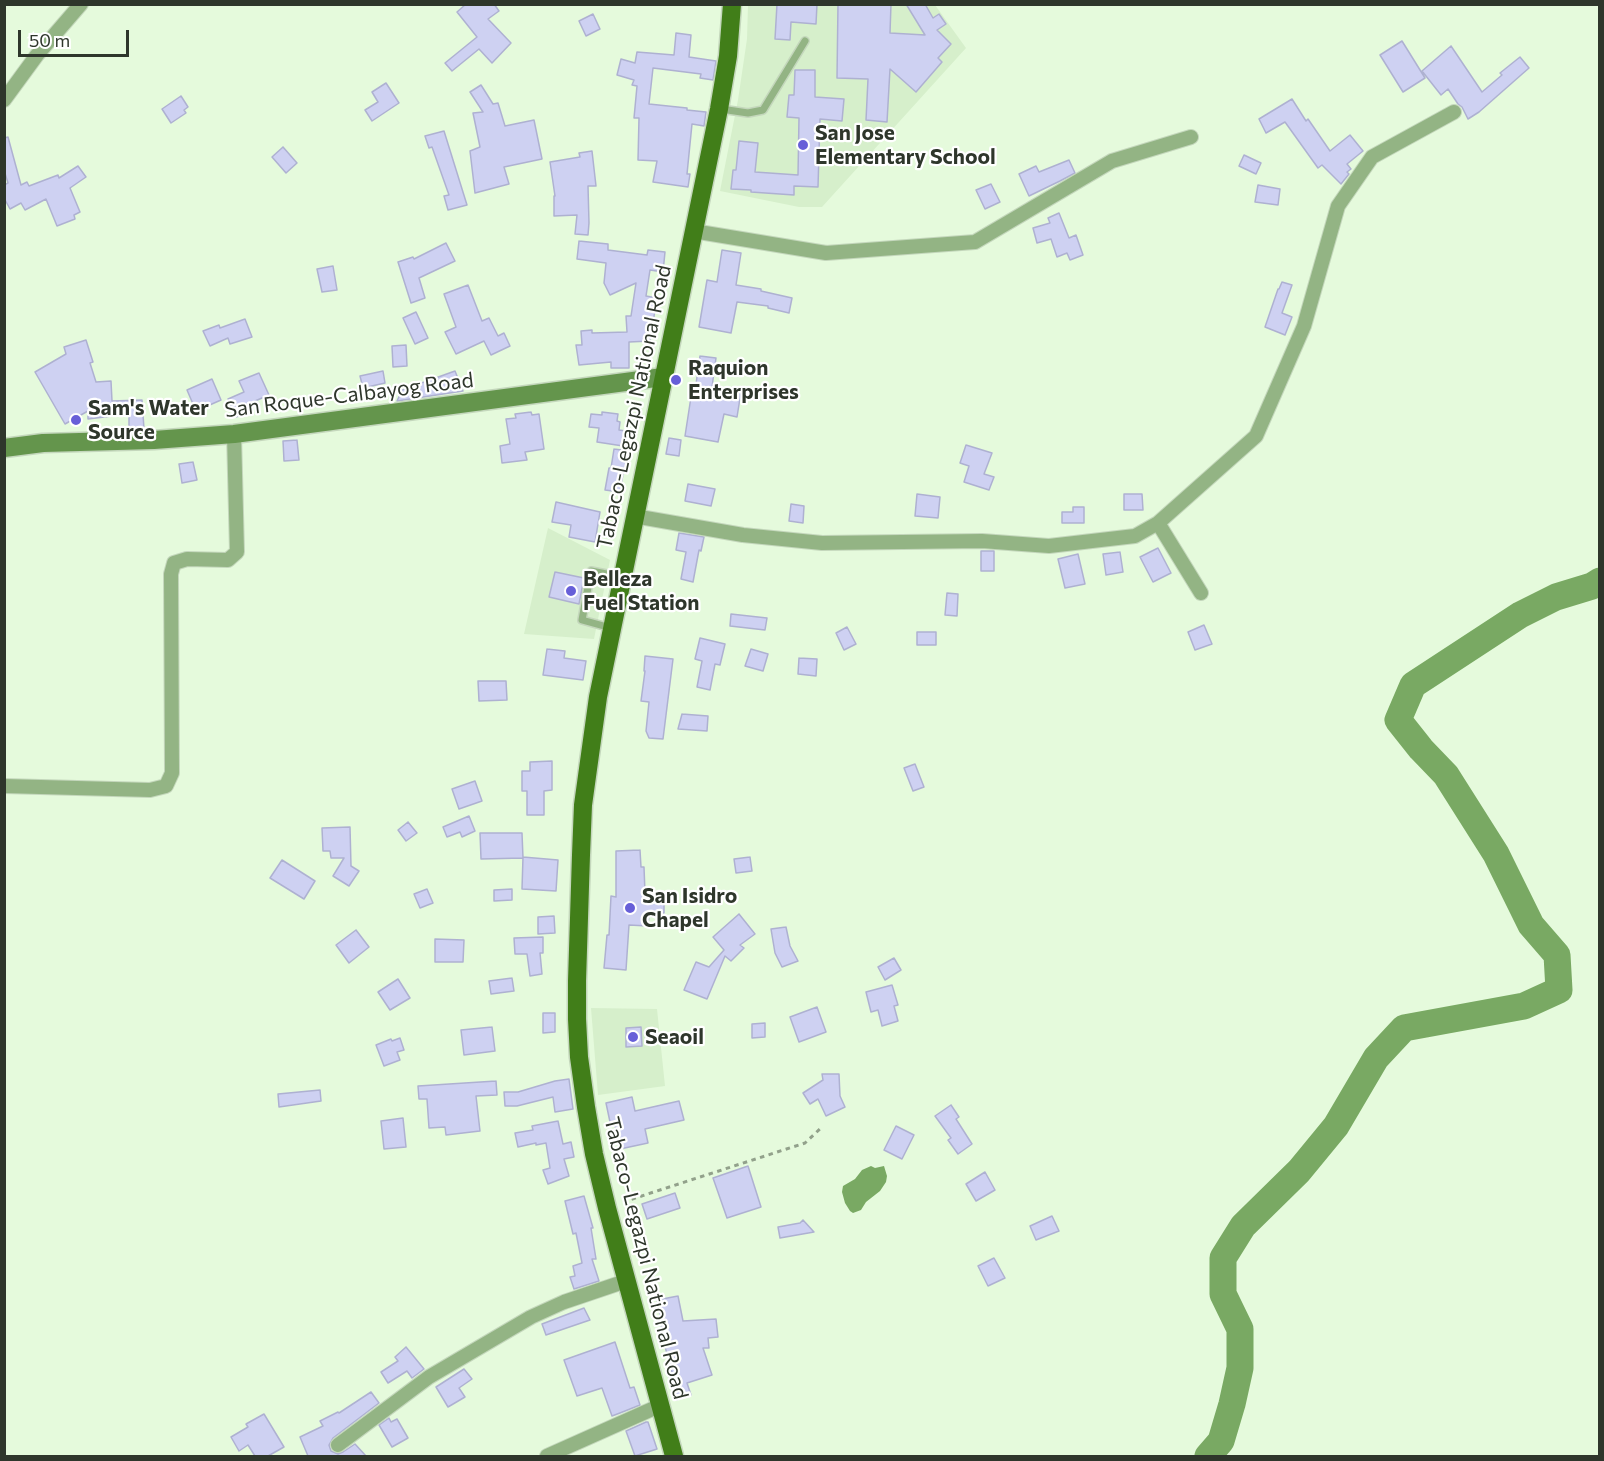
<!DOCTYPE html>
<html>
<head>
<meta charset="utf-8">
<style>
	body { margin:0 }
	#map { position:relative; width:1604px; height:1461px; overflow:hidden; background:#e5fadc; font-family:Commissioner,sans-serif }
	canvas { display:block }
	.frame { position:absolute; inset:0; border:6px solid #2e362b; pointer-events:none }
	.scale { position:absolute; left:18px; top:30px; width:111px; height:27px; box-sizing:border-box; border:3px solid #2e362b; border-top:0; padding-left:8px; font-size:18px; line-height:21px; white-space:nowrap; color:#2e362b; -webkit-text-stroke:4px #fff; paint-order:stroke }
</style>
</head>
<body>
<div id="map">
<canvas width="1604" height="1461"></canvas>
<div class="frame"></div>
<div class="scale">50 m</div>
</div>
<script>
const ctx = document.querySelector('canvas').getContext('2d');
ctx.lineJoin = 'round';
function paint(path, color) { ctx.fillStyle = color; ctx.fill(path, 'evenodd'); }
const shape = rows => new Path2D(rows.map(r => 'M' + r).join(''));
function stroke(path, color, width, dash) { ctx.strokeStyle = color; ctx.lineWidth = width; ctx.lineCap = dash ? 'butt' : 'round'; ctx.setLineDash(dash || []); ctx.stroke(path); }
function label(font, color, halo, rows, align = 'center') {
  ctx.font = font + ' Commissioner,sans-serif'; ctx.lineWidth = 4.5; ctx.setLineDash([]); ctx.textBaseline = 'middle'; ctx.strokeStyle = halo; ctx.fillStyle = color; for (const [text, x, y, turn = 0] of rows) {
    ctx.save(); ctx.translate(x, y); ctx.rotate((+turn || 0) * Math.PI / 180); ctx.textAlign = isNaN(turn) ? turn : align; if (halo) ctx.strokeText(text, 0, 0); ctx.fillText(text, 0, 0); ctx.restore();
  }
}
paint(shape([
	[748,5,935,5,966,48,822,207,799,207,720,191,738,100,747,39],
	[548,528,610,560,594,639,524,634],
	[591,1008,657,1009,665,1086,598,1095]
]), '#d6efcb');
paint(shape([
	[871,1166,875,1168,884,1166,887,1176,886,1182,880,1191,866,1202,861,1210,853,1213,850,1211,845,1203,842,1192,843,1186,855,1179,862,1170]
]), '#79a963');
stroke(shape([
	[1208,1456,1221,1441,1232,1404,1240,1368,1240,1329,1223,1294,1223,1258,1243,1226,1299,1171,1336,1126,1376,1058,1404,1028,1524,1006,1559,990,1557,955,1531,925,1496,854,1446,775,1421,749,1398,720,1413,685,1520,615,1556,597,1592,586,1600,581]
]), '#79a963', 27);
const building = shape([
	[466,4,494,4,499,11,488,19,511,43,492,63,479,49,452,71,445,63,477,37,457,12,466,4],
	[777,4,817,4,816,24,791,22,790,40,775,39,777,4],
	[838,4,891,4,890,33,925,35,906,4,925,4,933,18,939,14,946,24,937,30,951,44,938,58,942,62,916,92,890,69,887,122,866,120,868,79,837,78,838,4],
	[593,14,600,29,586,36,579,21,593,14],
	[676,33,691,35,689,57,716,61,713,80,700,78,701,74,653,68,649,104,687,108,687,110,706,112,704,126,692,124,687,174,690,174,688,187,653,182,657,161,638,160,639,118,634,118,637,86,632,85,634,80,617,75,621,59,635,63,637,52,674,55,676,33],
	[1402,41,1425,78,1403,92,1380,55,1402,41],
	[1451,46,1482,92,1502,75,1500,73,1520,57,1529,68,1479,112,1468,119,1462,107,1458,104,1448,89,1441,95,1422,71,1451,46],
	[795,70,815,70,815,97,844,99,842,121,820,119,818,187,794,186,794,195,751,192,751,190,731,189,733,170,736,170,739,141,758,143,755,172,798,175,799,118,787,117,789,95,794,95,795,70],
	[386,83,399,103,372,121,365,110,378,102,372,92,386,83],
	[481,85,493,104,498,103,505,126,534,120,542,159,504,167,509,184,475,193,470,151,480,147,473,113,483,112,470,92,481,85],
	[181,96,188,107,184,110,186,113,171,123,162,109,181,96],
	[1292,99,1306,121,1308,119,1330,151,1350,135,1363,151,1347,164,1351,169,1347,172,1349,174,1341,184,1322,165,1318,168,1285,122,1266,133,1259,119,1292,99],
	[444,131,467,205,448,210,444,196,449,195,432,147,429,148,425,136,444,131],
	[8,137,21,185,27,182,29,186,58,175,59,178,78,166,86,177,70,188,80,212,74,215,75,219,57,226,46,199,25,210,21,203,10,209,4,198,4,185,8,183,4,170,4,138,8,137],
	[283,147,297,163,286,173,272,157,283,147],
	[592,151,596,186,588,186,589,223,588,235,575,234,577,215,554,216,554,196,555,196,550,162,580,157,579,153,592,151],
	[1244,155,1261,163,1256,174,1239,166,1244,155],
	[1069,160,1075,173,1060,181,1029,196,1019,174,1036,166,1039,172,1069,160],
	[991,184,1000,202,985,209,976,190,991,184],
	[1258,185,1280,189,1278,205,1255,202,1258,185],
	[1059,213,1069,238,1076,235,1083,255,1070,260,1067,253,1057,257,1051,239,1037,243,1033,228,1050,223,1048,218,1059,213],
	[579,241,608,244,608,250,647,255,648,250,665,252,663,272,650,270,646,296,657,298,650,341,629,342,629,368,611,368,611,362,579,365,576,345,582,345,581,331,592,330,592,333,627,332,626,316,631,316,636,283,610,295,604,283,606,263,577,259,579,241],
	[446,243,455,261,419,278,425,298,411,303,398,262,413,257,414,259,446,243],
	[722,250,741,253,736,285,761,289,761,291,792,298,789,313,768,308,768,306,737,302,731,333,699,327,707,280,717,282,722,250],
	[333,266,337,290,322,292,317,269,333,266],
	[1282,282,1292,285,1282,313,1292,317,1285,335,1265,327,1278,289,1279,289,1282,282],
	[468,285,482,321,489,318,498,336,504,333,510,346,491,355,484,341,456,354,445,332,456,327,444,294,468,285],
	[416,312,428,338,415,344,403,318,416,312],
	[245,319,252,337,230,344,228,338,210,346,203,331,219,325,220,328,245,319],
	[86,340,93,362,90,363,96,382,111,381,112,401,142,400,144,429,129,429,129,414,88,419,88,411,65,424,35,372,66,354,64,347,86,340],
	[406,345,407,366,393,367,392,346,406,345],
	[700,356,716,358,712,387,741,392,737,417,724,414,718,442,685,436,693,384,696,384,700,356],
	[383,371,385,383,363,388,360,376,383,371],
	[455,371,463,391,397,401,402,390,455,371],
	[259,373,269,395,248,404,251,411,236,417,228,399,244,392,239,381,259,373],
	[212,379,221,400,196,411,187,390,212,379],
	[531,412,532,415,539,414,544,449,525,452,527,460,502,463,500,446,510,444,506,419,516,418,515,414,531,412],
	[602,412,618,414,617,421,620,422,619,430,626,431,623,446,597,442,599,428,589,427,591,414,602,415,602,412],
	[669,438,681,440,679,456,666,454,669,438],
	[297,440,299,460,284,461,283,441,297,440],
	[966,445,992,453,984,474,994,477,989,490,964,482,969,466,960,463,966,445],
	[614,449,629,451,626,468,624,468,620,492,605,490,609,468,611,468,614,449],
	[193,462,197,480,182,483,179,464,193,462],
	[688,484,715,489,711,506,685,501,688,484],
	[917,494,940,497,938,518,915,516,917,494],
	[1124,494,1142,494,1143,510,1124,510,1124,494],
	[556,502,600,512,595,542,569,537,571,525,552,522,556,502],
	[791,504,804,506,803,523,789,521,791,504],
	[1073,507,1084,507,1084,523,1062,523,1062,512,1073,512,1073,507],
	[679,533,704,537,701,551,699,550,693,582,681,579,686,552,676,550,679,533],
	[1158,548,1171,573,1153,582,1140,557,1158,548],
	[981,551,994,551,994,571,981,571,981,551],
	[1120,552,1123,572,1106,575,1103,554,1120,552],
	[1078,554,1085,584,1065,588,1058,559,1078,554],
	[555,572,584,578,579,604,549,597,555,572],
	[947,593,958,594,957,616,945,615,947,593],
	[731,614,767,618,765,630,730,626,731,614],
	[1204,625,1212,644,1195,650,1188,632,1204,625],
	[847,627,856,644,844,650,836,633,847,627],
	[917,632,936,632,936,645,917,645,917,632],
	[700,638,725,644,720,665,715,664,710,690,697,687,702,661,695,659,700,638],
	[547,649,565,651,564,658,586,661,583,680,543,675,547,649],
	[751,649,768,654,763,671,745,666,751,649],
	[645,656,673,659,663,739,649,738,646,731,649,702,641,701,645,671,644,671,645,656],
	[799,658,817,659,816,676,798,674,799,658],
	[478,681,506,681,507,700,479,701,478,681],
	[682,714,708,716,707,731,678,729,682,714],
	[552,761,552,790,544,791,544,815,527,815,527,791,522,791,522,771,530,771,530,762,552,761],
	[915,764,924,787,913,791,904,768,915,764],
	[475,781,482,801,459,809,452,789,475,781],
	[469,816,475,831,462,837,460,832,447,837,443,827,469,816],
	[408,822,417,833,406,841,398,830,408,822],
	[350,827,351,866,359,871,349,886,333,876,344,858,331,858,330,851,323,851,322,828,350,827],
	[480,833,522,833,523,858,481,859,480,833],
	[640,850,641,867,644,867,645,893,650,893,649,900,664,900,664,913,649,913,648,926,629,925,626,970,604,968,607,935,609,935,611,896,616,897,616,851,640,850],
	[523,857,558,860,556,891,522,889,523,857],
	[750,857,752,871,736,873,734,859,750,857],
	[282,860,315,881,304,899,270,878,282,860],
	[427,889,433,903,420,908,414,894,427,889],
	[512,889,512,900,494,901,494,890,512,889],
	[739,914,755,934,740,945,744,948,731,961,725,956,707,999,684,990,696,962,709,967,724,950,713,937,739,914],
	[554,916,555,933,538,934,538,917,554,916],
	[786,927,790,946,798,961,782,967,775,953,771,929,786,927],
	[356,930,369,947,349,963,336,945,356,930],
	[543,937,543,953,540,953,542,974,530,976,527,954,515,954,514,938,543,937],
	[435,939,464,940,463,962,435,962,435,939],
	[894,958,901,970,885,980,878,967,894,958],
	[512,978,514,991,491,994,489,981,512,978],
	[398,979,410,998,390,1010,378,992,398,979],
	[892,985,898,1005,894,1006,898,1021,882,1026,878,1010,871,1012,866,992,892,985],
	[817,1007,826,1032,799,1042,790,1017,817,1007],
	[543,1013,555,1013,555,1032,543,1033,543,1013],
	[765,1023,765,1037,752,1038,752,1024,765,1023],
	[492,1027,495,1051,464,1055,461,1030,492,1027],
	[641,1027,642,1046,626,1047,626,1028,641,1027],
	[400,1038,404,1050,397,1052,400,1060,384,1066,376,1045,391,1039,392,1041,400,1038],
	[822,1074,839,1074,840,1096,845,1107,826,1116,818,1099,810,1104,803,1093,823,1080,822,1074],
	[569,1079,573,1109,555,1112,553,1097,517,1106,505,1106,504,1092,518,1092,555,1081,569,1079],
	[496,1081,497,1095,476,1096,480,1131,446,1135,445,1127,429,1128,427,1099,419,1099,418,1086,496,1081],
	[320,1090,321,1101,279,1107,278,1094,320,1090],
	[632,1097,635,1111,679,1101,684,1120,645,1129,648,1143,620,1149,614,1121,610,1122,606,1103,632,1097],
	[951,1105,959,1117,956,1119,972,1144,958,1154,948,1140,951,1138,935,1116,951,1105],
	[403,1118,406,1147,384,1149,381,1121,403,1118],
	[558,1121,563,1144,571,1142,574,1157,564,1159,569,1176,548,1184,543,1170,550,1168,546,1143,536,1145,536,1143,518,1147,515,1133,533,1130,532,1126,558,1121],
	[896,1126,914,1135,902,1159,884,1150,896,1126],
	[748,1166,761,1207,727,1218,713,1178,748,1166],
	[985,1172,995,1190,976,1201,966,1184,985,1172],
	[675,1193,680,1208,647,1219,642,1204,675,1193],
	[584,1196,593,1228,591,1228,596,1259,592,1259,599,1281,574,1289,570,1277,575,1276,573,1266,582,1263,576,1233,573,1234,565,1201,584,1196],
	[1052,1216,1059,1231,1036,1240,1030,1226,1052,1216],
	[803,1220,814,1232,780,1238,778,1227,800,1223,803,1220],
	[994,1258,1005,1278,988,1286,978,1266,994,1258],
	[678,1296,683,1321,716,1319,718,1337,708,1338,709,1348,703,1348,712,1375,687,1383,691,1395,676,1400,668,1373,672,1372,664,1343,665,1343,660,1320,661,1320,657,1300,678,1296],
	[584,1308,590,1320,546,1335,542,1324,584,1308],
	[615,1342,630,1388,634,1387,640,1405,620,1413,612,1416,602,1388,577,1396,564,1360,615,1342],
	[406,1347,424,1369,412,1378,407,1371,388,1383,381,1372,398,1361,395,1357,406,1347],
	[464,1369,472,1379,459,1388,465,1397,448,1407,436,1387,464,1369],
	[371,1392,379,1403,333,1438,329,1445,331,1451,338,1454,343,1452,355,1444,366,1456,308,1456,300,1437,323,1426,320,1421,338,1412,339,1413,371,1392],
	[264,1414,284,1447,268,1456,255,1456,248,1445,239,1451,231,1437,248,1427,246,1424,264,1414],
	[389,1418,391,1422,397,1419,408,1438,392,1447,379,1425,389,1418],
	[646,1422,648,1422,657,1449,635,1456,626,1431,646,1422]
]);
paint(building, '#ced1f2');
stroke(building, '#aeb1d1', 1.5);
const lane = shape([
	[721,109,748,113,763,110,805,41],
	[611,628,582,620,591,571,622,577]
]);
const street = shape([
	[4,100,37,55,81,4],
	[693,231,826,253,975,242,1112,161,1191,137],
	[634,516,743,535,822,543,982,541,1049,546,1135,536,1158,523,1201,593],
	[1158,523,1256,436,1304,326,1338,206,1372,157,1454,112],
	[4,786,150,790,166,786,172,773,171,574,174,563,187,559,228,560,237,552,234,434],
	[338,1445,429,1377,531,1317,564,1302,626,1281],
	[547,1456,659,1406]
]);
const secondary = shape([
	[4,448,43,443,154,440,234,434,663,377]
]);
const primary = shape([
	[674,1456,607,1208,594,1154,586,1107,579,1057,577,1019,577,981,581,855,583,805,598,697,719,109,728,56,732,4]
]);
stroke(lane, '#c4d7bc', 10);
stroke(street, '#c4d7bc', 16);
stroke(secondary, '#c4d7bc', 21);
stroke(primary, '#c4d7bc', 21);
stroke(shape([
	[623,1202,805,1143,821,1128]
]), '#92a18b', 3, [4.5, 4.5]);
stroke(lane, '#93b484', 7);
stroke(street, '#93b484', 14);
stroke(secondary, '#64954c', 18);
stroke(primary, '#417e19', 18);
for (const [x, y, r, color] of [
	[803,145,6,"#675fd8"],
	[676,380,6,"#675fd8"],
	[76,420,6,"#675fd8"],
	[571,591,6,"#675fd8"],
	[630,908,6,"#675fd8"],
	[633,1037,6,"#675fd8"]
]) { const dot = new Path2D(); dot.arc(x, y, r, 0, 2 * Math.PI); ctx.fillStyle = color; ctx.fill(dot); stroke(dot, '#fff', 2); }
label('bold 21px', '#2e362b', '#fff', [
	["San Jose",815,133],
	["Elementary School",815,157],
	["Raquion",688,368],
	["Enterprises",688,392],
	["Sam's Water",88,408],
	["Source",88,432],
	["Belleza",583,579],
	["Fuel Station",583,603],
	["San Isidro",642,896],
	["Chapel",642,920],
	["Seaoil",645,1037]
], 'left');
label('21px', '#2e362b', '#fff', [
	["San Roque-Calbayog Road",349,395,-7],
	["Tabaco-Legazpi National Road",634,407,-78],
	["Tabaco-Legazpi National Road",646,1258,76]
]);
</script>
</body>
</html>
